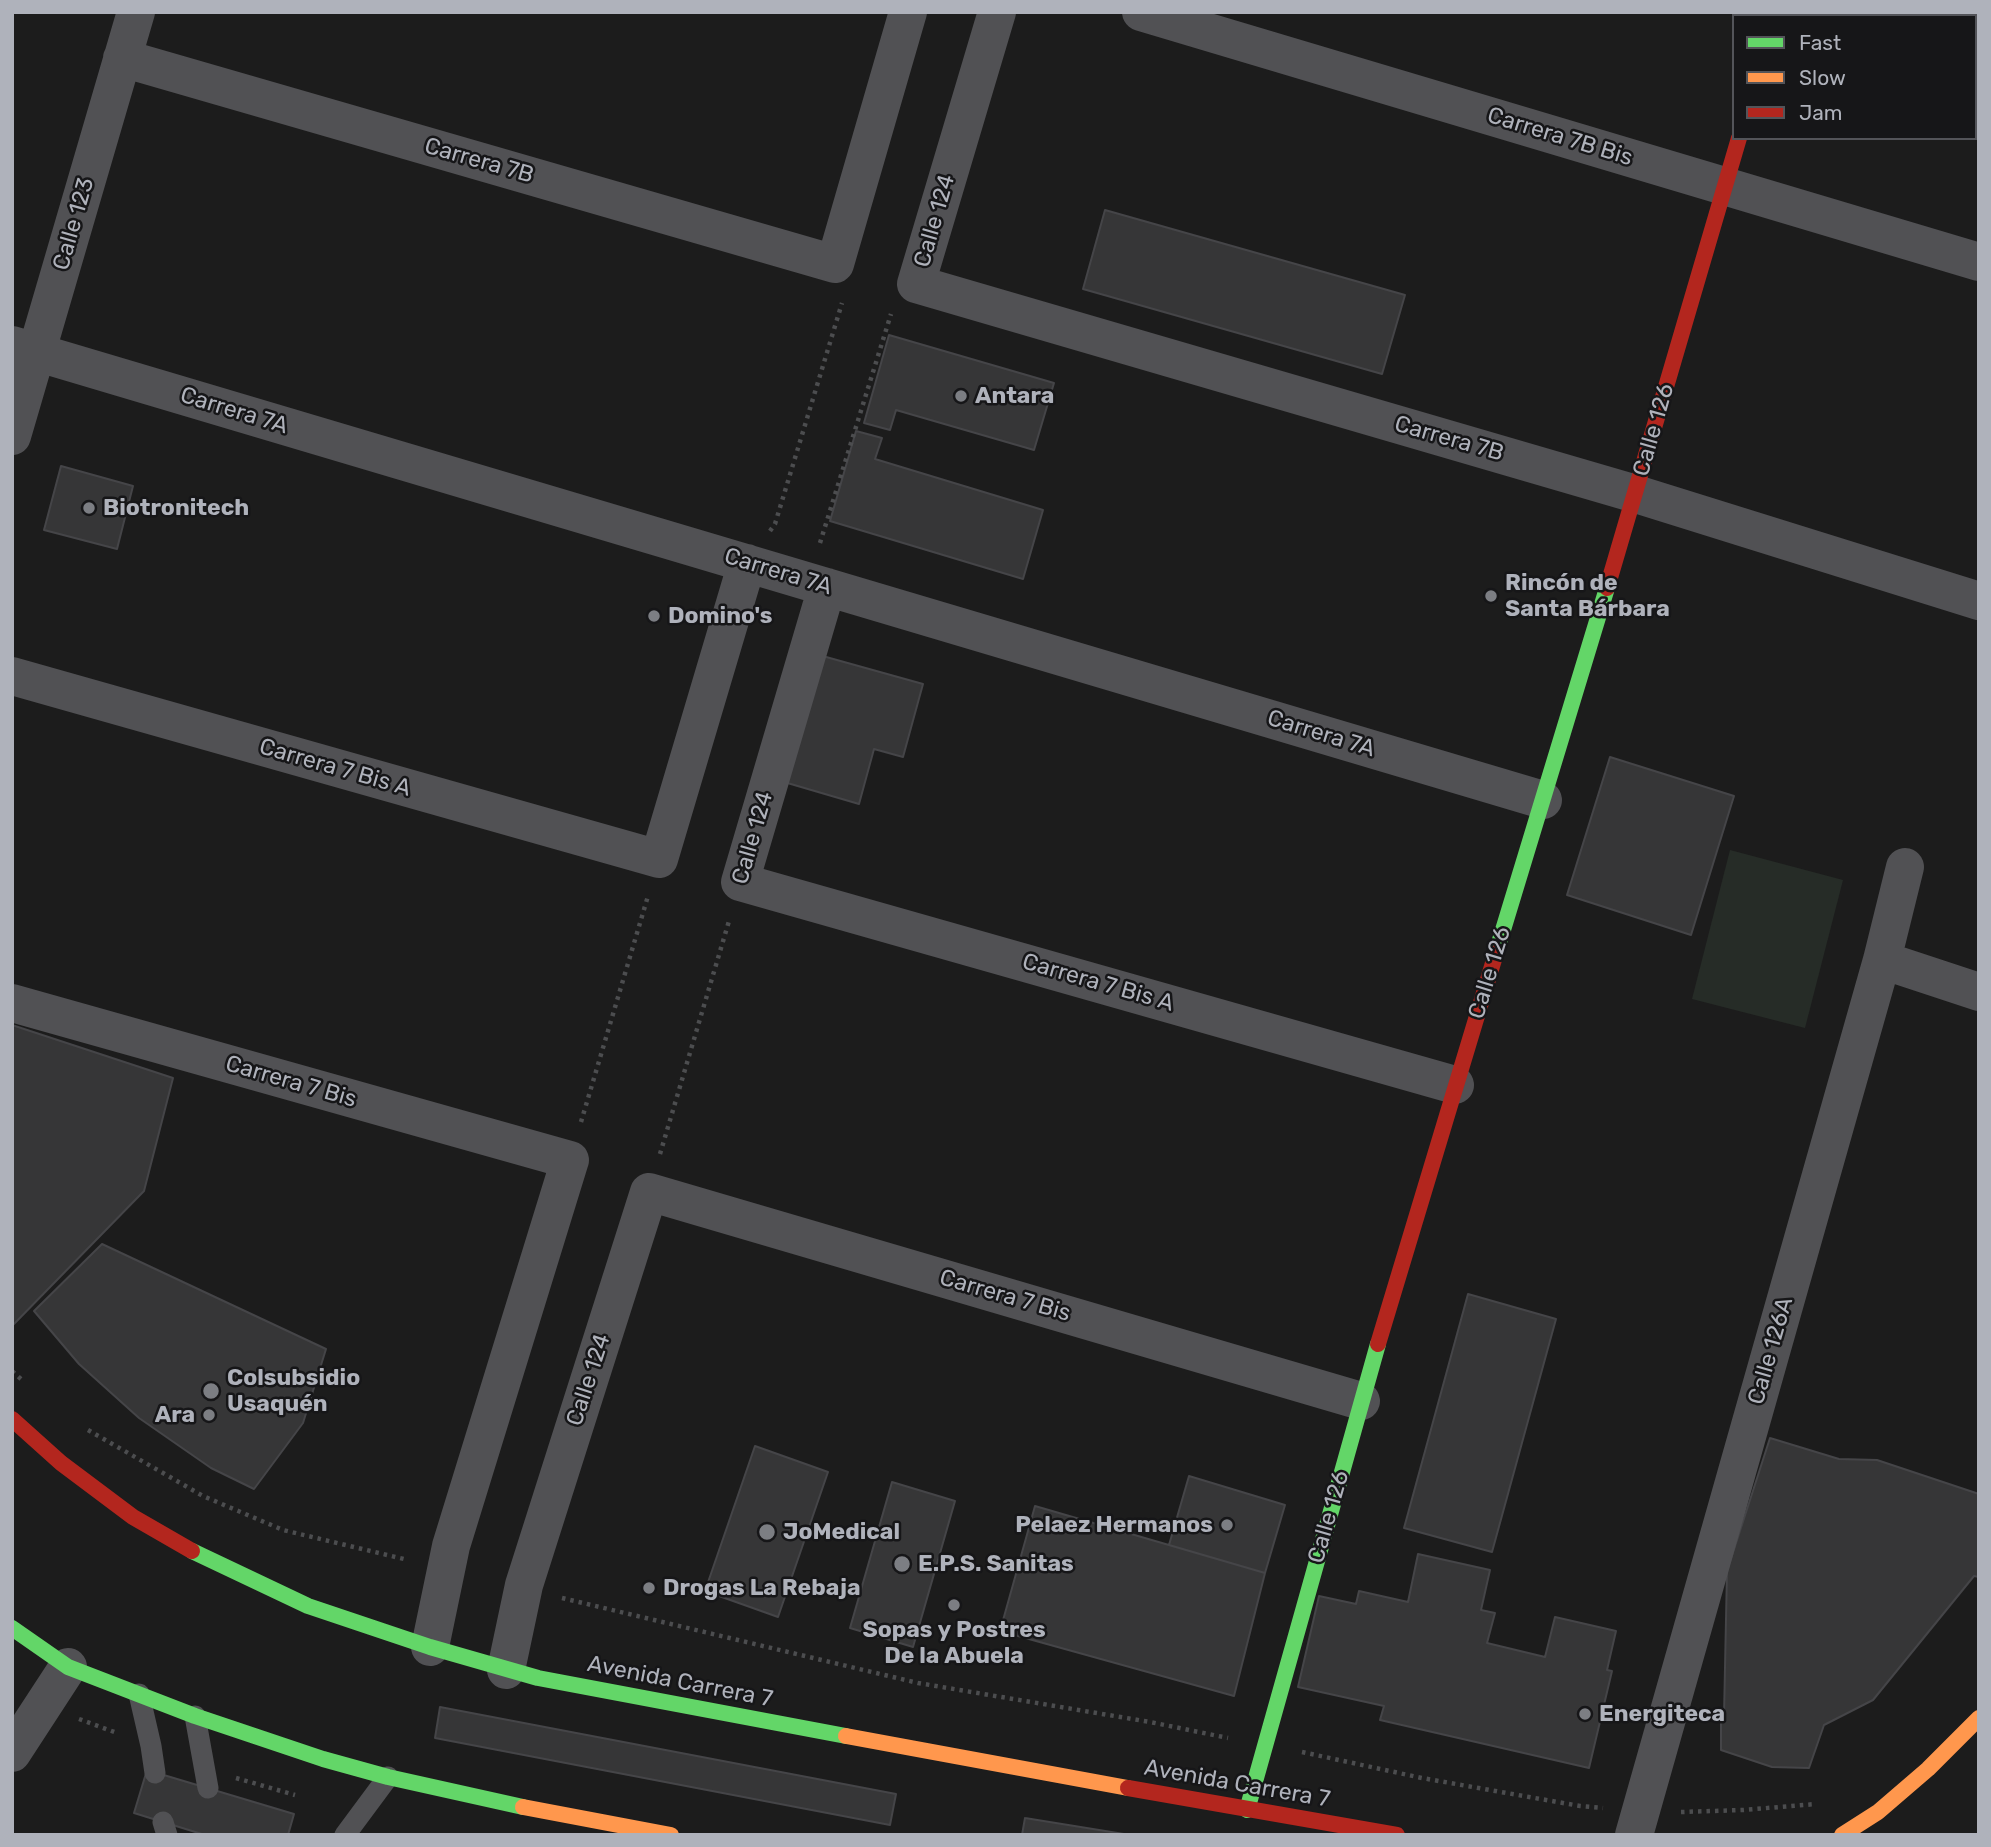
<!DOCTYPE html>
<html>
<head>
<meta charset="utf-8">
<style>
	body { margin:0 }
	#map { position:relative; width:1991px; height:1847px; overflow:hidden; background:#1c1c1c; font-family:Rubik,sans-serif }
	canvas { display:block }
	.frame { position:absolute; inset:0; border:14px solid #afb2bb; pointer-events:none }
	.legend { position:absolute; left:1732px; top:14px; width:245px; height:126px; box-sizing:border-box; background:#161618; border:2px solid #535459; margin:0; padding:9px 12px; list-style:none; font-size:21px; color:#afb2bb }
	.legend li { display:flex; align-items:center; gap:14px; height:35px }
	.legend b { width:35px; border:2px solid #535459 }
</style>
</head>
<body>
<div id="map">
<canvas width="1991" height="1847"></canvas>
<div class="frame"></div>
<ul class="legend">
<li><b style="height:9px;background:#63d668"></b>Fast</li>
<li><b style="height:9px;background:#ff974d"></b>Slow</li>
<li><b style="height:9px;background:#b3261e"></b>Jam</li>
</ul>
</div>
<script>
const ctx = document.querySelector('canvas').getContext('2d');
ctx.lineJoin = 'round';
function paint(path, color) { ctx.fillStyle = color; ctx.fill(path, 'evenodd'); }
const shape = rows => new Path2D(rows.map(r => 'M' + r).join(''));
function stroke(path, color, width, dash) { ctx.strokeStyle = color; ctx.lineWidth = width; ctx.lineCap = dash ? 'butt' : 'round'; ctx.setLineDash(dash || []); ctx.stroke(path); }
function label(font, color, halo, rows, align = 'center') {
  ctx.font = font + ' Rubik,sans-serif'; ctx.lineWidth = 5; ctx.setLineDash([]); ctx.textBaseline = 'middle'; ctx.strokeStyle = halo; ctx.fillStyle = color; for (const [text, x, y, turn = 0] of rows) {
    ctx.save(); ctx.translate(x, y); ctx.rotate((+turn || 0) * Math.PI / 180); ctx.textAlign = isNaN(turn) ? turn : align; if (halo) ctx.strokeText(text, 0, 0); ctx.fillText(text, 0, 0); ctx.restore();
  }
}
paint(shape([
	[1730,850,1843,880,1805,1028,1692,999]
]), '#262c27');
const building = shape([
	[1105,210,1405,295,1382,374,1083,289,1105,210],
	[889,335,1054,383,1034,450,896,410,890,430,864,423,889,335],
	[856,431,882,438,875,459,1043,510,1023,579,830,521,856,431],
	[61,466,133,486,117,549,44,530,61,466],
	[819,655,923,684,903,757,874,749,859,804,784,782,819,655],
	[1610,757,1734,796,1691,935,1567,895,1610,757],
	[12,1025,173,1078,144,1191,12,1326,12,1025],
	[102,1244,326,1349,303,1423,254,1489,211,1468,139,1418,79,1364,34,1311,102,1244],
	[1468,1294,1556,1319,1492,1552,1404,1528,1468,1294],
	[1770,1438,1839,1459,1877,1460,1979,1494,1979,1577,1974,1576,1873,1700,1824,1725,1809,1768,1772,1767,1721,1750,1721,1722,1724,1716,1727,1571,1770,1438],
	[755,1446,828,1472,778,1617,705,1591,755,1446],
	[1189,1476,1285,1505,1265,1573,1169,1545,1189,1476],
	[892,1482,955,1501,913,1647,850,1628,892,1482],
	[1035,1506,1265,1573,1234,1696,1000,1631,1035,1506],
	[1418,1554,1490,1570,1481,1610,1495,1613,1487,1643,1545,1657,1555,1617,1616,1631,1607,1670,1612,1671,1589,1768,1380,1720,1384,1706,1298,1687,1319,1596,1356,1604,1359,1591,1408,1602,1418,1554],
	[440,1707,896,1794,890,1825,435,1738,440,1707],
	[147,1770,294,1814,288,1835,205,1835,134,1813,147,1770],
	[1025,1818,1130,1835,1022,1835,1025,1818]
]);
paint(building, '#363637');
stroke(building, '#454548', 2);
stroke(shape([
	[770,531,775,524,842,303],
	[820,543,891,314],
	[581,1122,648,896],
	[660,1154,729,921],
	[12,1371,22,1380],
	[88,1430,203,1496,283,1530,408,1560],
	[562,1598,918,1683,1150,1722,1228,1738],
	[79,1719,117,1733],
	[1302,1752,1422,1778,1580,1806,1603,1808],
	[236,1778,295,1795],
	[1681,1812,1743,1810,1816,1804]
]), '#4c4d4f', 4.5, [3.5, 5]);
stroke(shape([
	[139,1694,151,1746,155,1773],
	[195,1716,208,1788],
	[163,1822,167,1835],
	[345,1835,388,1777]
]), '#515154', 21);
stroke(shape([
	[997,12,916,284,1636,494,1979,601],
	[1141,12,1979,262],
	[1775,16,1776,12],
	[122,58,835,264,908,12],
	[12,345,1543,800],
	[12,436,136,12],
	[827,587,740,882,1455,1085],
	[12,676,659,859,747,563],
	[1882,960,1979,992],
	[12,1003,570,1160,451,1546,430,1647],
	[506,1670,524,1585,649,1192,1361,1401],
	[12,1753,68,1667],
	[1634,1835,1882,960,1905,867]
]), '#515154', 38);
stroke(shape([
	[1496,953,1607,588],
	[192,1551,308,1606,430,1647,538,1678,846,1736],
	[12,1628,68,1667,195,1716,323,1759,388,1777,523,1807],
	[1247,1810,1378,1344]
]), '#63d668', 16);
stroke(shape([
	[846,1736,1128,1788],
	[523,1807,671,1835],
	[1842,1835,1878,1812,1928,1769,1979,1718]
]), '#ff974d', 16);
stroke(shape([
	[1607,588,1739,138],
	[1378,1344,1496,953],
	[12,1419,61,1463,133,1517,192,1551],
	[1128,1788,1397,1835]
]), '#b3261e', 16);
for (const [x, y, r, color] of [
	[961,396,7,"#7c7e83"],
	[89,508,7,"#7c7e83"],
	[1491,596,7,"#7c7e83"],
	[654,616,7,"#7c7e83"],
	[211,1391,9,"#7c7e83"],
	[209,1415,7,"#7c7e83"],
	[1227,1525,7,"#7c7e83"],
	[767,1532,9,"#7c7e83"],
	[902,1564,9,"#7c7e83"],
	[649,1588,7,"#7c7e83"],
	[954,1605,7,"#7c7e83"],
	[1585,1714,7,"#7c7e83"]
]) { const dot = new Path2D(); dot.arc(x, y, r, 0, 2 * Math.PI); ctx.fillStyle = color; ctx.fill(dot); stroke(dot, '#161618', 2.5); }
label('23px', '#afb2bb', '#161618', [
	["Carrera 7B Bis",1560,137,17],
	["Carrera 7B",479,161,16],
	["Calle 124",935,221,-74],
	["Calle 123",74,224,-74],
	["Carrera 7A",234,411,17],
	["Calle 126",1654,430,-74],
	["Carrera 7B",1449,439,16],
	["Carrera 7A",778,572,17],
	["Carrera 7A",1321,734,17],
	["Carrera 7 Bis A",335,768,16],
	["Calle 124",753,838,-74],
	["Calle 126",1490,973,-73],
	["Carrera 7 Bis A",1098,983,16],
	["Carrera 7 Bis",291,1082,16],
	["Carrera 7 Bis",1005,1296,16],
	["Calle 126A",1771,1351,-74],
	["Calle 124",589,1380,-72],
	["Calle 126",1329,1517,-74],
	["Avenida Carrera 7",680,1682,11],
	["Avenida Carrera 7",1237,1784,10]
]);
label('bold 23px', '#afb2bb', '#161618', [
	["Antara",975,396],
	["Biotronitech",103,508],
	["Rincón de",1505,583],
	["Santa Bárbara",1505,609],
	["Domino's",668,616],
	["Colsubsidio",227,1378],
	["Usaquén",227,1404],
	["Ara",195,1415,"right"],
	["Pelaez Hermanos",1213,1525,"right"],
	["JoMedical",783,1532],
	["E.P.S. Sanitas",918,1564],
	["Drogas La Rebaja",663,1588],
	["Sopas y Postres",954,1630,"center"],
	["De la Abuela",954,1656,"center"],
	["Energiteca",1599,1714]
], 'left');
</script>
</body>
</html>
